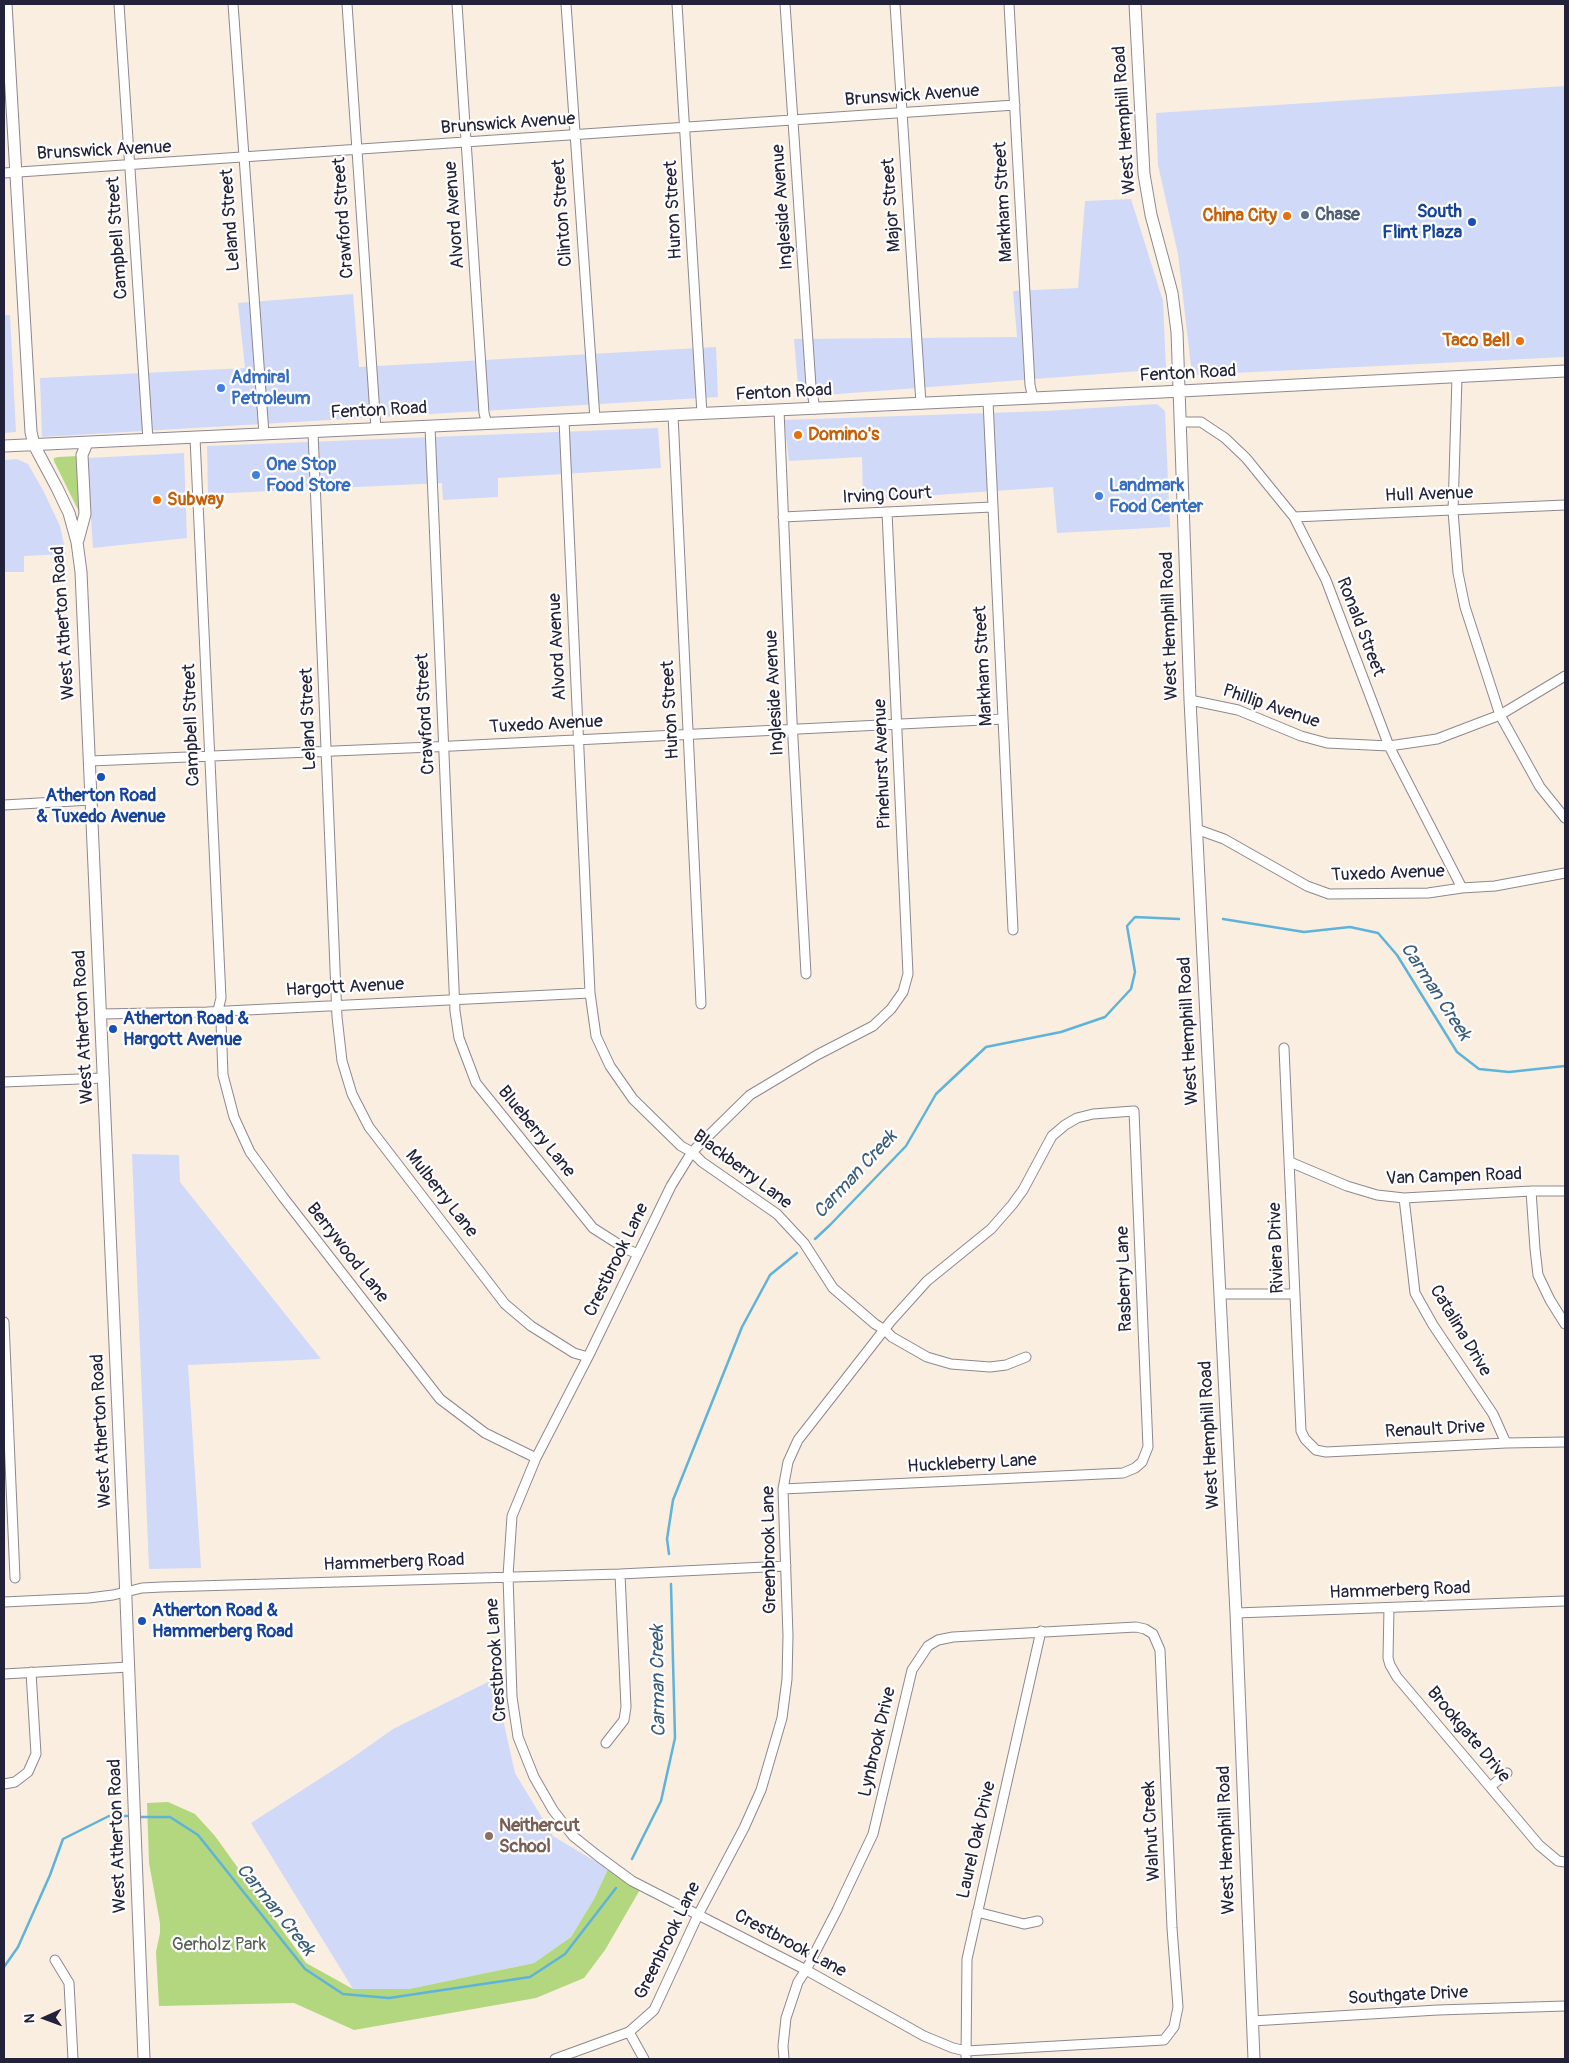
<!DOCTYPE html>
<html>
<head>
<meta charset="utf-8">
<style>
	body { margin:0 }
	#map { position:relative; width:1569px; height:2063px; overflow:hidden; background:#faeee0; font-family:Pangolin,sans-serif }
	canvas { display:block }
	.frame { position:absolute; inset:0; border:5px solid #22223b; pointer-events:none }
	.north { position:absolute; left:20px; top:1993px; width:50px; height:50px; -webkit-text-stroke:4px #fff; paint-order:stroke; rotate:268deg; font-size:14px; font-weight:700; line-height:20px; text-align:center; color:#22223b }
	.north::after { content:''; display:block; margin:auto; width:18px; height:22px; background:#22223b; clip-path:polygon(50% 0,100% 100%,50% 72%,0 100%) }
</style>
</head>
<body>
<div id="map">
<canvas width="1569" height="2063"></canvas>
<div class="frame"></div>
<div class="north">N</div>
</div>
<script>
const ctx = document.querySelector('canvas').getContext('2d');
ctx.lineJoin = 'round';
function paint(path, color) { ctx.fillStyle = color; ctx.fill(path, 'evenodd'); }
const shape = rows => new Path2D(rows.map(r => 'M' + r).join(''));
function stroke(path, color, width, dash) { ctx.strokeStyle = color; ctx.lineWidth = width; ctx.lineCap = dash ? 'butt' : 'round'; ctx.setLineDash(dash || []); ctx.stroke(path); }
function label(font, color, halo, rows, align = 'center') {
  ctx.font = font + ' Pangolin,sans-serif'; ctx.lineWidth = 4.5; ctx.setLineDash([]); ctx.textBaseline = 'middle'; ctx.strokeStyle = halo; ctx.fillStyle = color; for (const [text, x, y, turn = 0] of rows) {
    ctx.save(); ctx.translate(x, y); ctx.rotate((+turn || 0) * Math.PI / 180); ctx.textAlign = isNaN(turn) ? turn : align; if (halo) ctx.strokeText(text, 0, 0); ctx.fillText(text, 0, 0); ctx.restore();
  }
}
paint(shape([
	[1565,86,1565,357,1192,375,1178,254,1158,165,1156,113],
	[1131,199,1163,301,1166,369,799,397,794,339,1017,337,1013,291,1078,288,1085,201],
	[353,294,359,367,716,347,718,397,42,437,40,378,245,368,238,303],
	[4,315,10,315,16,432,4,433],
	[1157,404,1165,411,1170,527,1057,533,1053,487,863,500,862,457,789,461,784,420,1046,411],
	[658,428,661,468,498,478,498,497,443,500,442,483,208,494,207,446],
	[184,453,187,538,93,548,87,458],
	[17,459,28,464,44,492,60,526,66,554,24,556,24,572,4,572,4,460],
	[132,1154,179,1155,180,1182,321,1359,188,1365,201,1568,149,1569],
	[494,1679,515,1773,553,1836,608,1869,594,1899,571,1937,534,1963,409,1989,353,1989,251,1823,352,1758,393,1729]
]), '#d1d9f9');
paint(shape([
	[79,456,80,514,54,461,54,458,58,457],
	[168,1802,195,1814,215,1836,306,1963,353,1989,409,1989,534,1963,571,1937,594,1899,608,1869,641,1888,605,1950,584,1978,536,1998,354,2030,294,2003,159,2006,156,1952,160,1933,160,1923,149,1863,147,1803]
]), '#b3d77f');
stroke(shape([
	[1223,919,1304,932,1350,927,1378,933,1397,955,1457,1052,1479,1069,1509,1072,1565,1066],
	[815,1239,830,1225,906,1146,936,1094,986,1047,1061,1032,1105,1017,1131,989,1135,972,1127,926,1135,917,1179,919],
	[669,1554,667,1539,673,1500,742,1327,770,1275,797,1253],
	[138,1817,170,1817,198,1835,305,1969,343,1994,389,1998,530,1977,565,1954,616,1888],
	[632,1859,661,1801,675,1738,671,1584],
	[4,1967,18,1947,50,1875,63,1839,109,1816,130,1816]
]), '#5eb3da', 2.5);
const minor = shape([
	[119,4,148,440],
	[233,4,264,434],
	[347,4,376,429],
	[457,4,484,413,487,424],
	[566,4,595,419],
	[677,4,702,414],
	[785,4,811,386,815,409],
	[895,4,921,404],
	[1009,4,1030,385,1033,398],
	[4,173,1015,105],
	[1457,377,1453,511,1458,573,1465,607,1500,715,1540,787,1565,818],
	[988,401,1013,930],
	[779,410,792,721,806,974],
	[673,415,701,1004],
	[564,420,590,993,596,1036,610,1066,633,1099,681,1146,692,1152,702,1162,777,1214,804,1243,833,1288,875,1324,885,1330,892,1337,927,1357,951,1364,990,1367,1006,1365,1026,1357],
	[1181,422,1201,422,1225,438,1246,458,1294,517,1326,580,1389,746,1462,888],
	[430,427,455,1011,459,1038,476,1083,593,1228,626,1249,638,1254],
	[313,432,337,1017,342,1061,352,1094,369,1127,505,1304,531,1326,574,1353,588,1357],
	[195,438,221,998,218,1010,221,1021,223,1075,234,1117,250,1152,283,1197,440,1399,485,1433,536,1458],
	[783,517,992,507],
	[1294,517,1565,505],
	[1190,700,1238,710,1301,736,1327,743,1389,746,1437,739,1500,715,1565,676],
	[90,761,432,747,1003,719],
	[4,805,91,800],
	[1196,829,1224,839,1307,886,1329,894,1428,893,1462,888,1495,886,1565,873],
	[101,1014,207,1012,590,993],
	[1284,1048,1301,1431,1305,1439,1316,1450,1326,1452,1506,1443,1565,1442],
	[4,1082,104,1078],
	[1290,1162,1347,1186,1377,1195,1404,1198,1531,1191,1565,1191],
	[1531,1191,1535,1249,1538,1275,1550,1300,1565,1324],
	[1404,1198,1415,1293,1433,1325,1493,1414,1506,1443],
	[1221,1294,1295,1294],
	[4,1322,15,1578],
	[4,1602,89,1598,113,1595,142,1588,162,1587,620,1574,786,1566],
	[1389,1608,1388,1658,1390,1665,1397,1677,1539,1845,1558,1861,1565,1862],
	[1236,1613,1565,1601],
	[4,1674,129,1667],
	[606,1743,624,1720,626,1707,620,1574],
	[4,1784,15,1782,28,1772,36,1754,31,1672],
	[1490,1787,1507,1773],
	[977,1912,1024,1924,1038,1921],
	[55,1960,69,1983,73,2059],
	[1252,2021,1438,2010,1565,2006],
	[629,2032,644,2059],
	[555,2059,629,2032,654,2010,698,1915,744,1828,761,1790,782,1718,787,1679,788,1636,783,1489,788,1462,798,1440,891,1321,927,1281,991,1229,1012,1205,1023,1190,1052,1136,1065,1125,1077,1118,1093,1114,1134,1111,1148,1447,1142,1462,1135,1468,1123,1473,783,1489],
	[784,2059,783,2046,786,2018,798,1982,806,1970,837,1910,873,1834,912,1670,928,1646,938,1640,953,1637,1136,1627,1145,1629,1153,1634,1160,1650,1172,1928,1178,2007,1174,2027,1164,2040,966,2051,953,2048,924,2036,806,1970,632,1881,598,1856,573,1836,553,1810,534,1777,518,1737,512,1697,508,1576,512,1516,536,1458,588,1357,671,1186,692,1152,750,1095,817,1055,873,1026,891,1009,903,992,908,974,887,512],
	[966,2059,967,1959,1041,1631]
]);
const tertiary = shape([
	[6,4,31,432,34,445,57,488,69,513,77,542,81,572,124,1549,144,2059],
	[1135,4,1144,174,1151,215,1172,293,1177,332,1190,700,1236,1613,1254,2059],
	[4,446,1162,392,1565,371],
	[78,540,85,514,82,455,87,443]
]);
stroke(minor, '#8e888e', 11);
stroke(tertiary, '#8e888e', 13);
stroke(minor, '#fff', 9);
stroke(tertiary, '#fff', 11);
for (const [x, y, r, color] of [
	[1305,215,5,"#5c6f8a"],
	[1287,216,5,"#e8710a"],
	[1472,222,5,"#1a4fb4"],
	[1520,341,5,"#e8710a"],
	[221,388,5,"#3f7fe0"],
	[798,435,5,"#e8710a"],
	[256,475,5,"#3f7fe0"],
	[1099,496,5,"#3f7fe0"],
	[157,500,5,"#e8710a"],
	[101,777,5,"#1a4fb4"],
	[113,1029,5,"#1a4fb4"],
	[142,1621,5,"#1a4fb4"],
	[489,1836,5,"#8d6e63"]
]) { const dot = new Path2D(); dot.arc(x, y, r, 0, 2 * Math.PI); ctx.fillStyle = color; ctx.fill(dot); stroke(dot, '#fff', 2); }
label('18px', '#22223b', '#fff', [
	["Brunswick Avenue",912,96,-4],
	["West Hemphill Road",1125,120,-94],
	["Brunswick Avenue",508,124,-4],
	["Brunswick Avenue",104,151,-3],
	["Markham Street",1004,202,-93],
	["Major Street",892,205,-94],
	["Ingleside Avenue",783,207,-94],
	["Huron Street",674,210,-93],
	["Clinton Street",563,213,-94],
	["Alvord Avenue",455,215,-94],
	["Crawford Street",344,218,-94],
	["Leland Street",231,220,-94],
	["Campbell Street",118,238,-94],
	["Fenton Road",1188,374,-3],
	["Fenton Road",784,393,-3],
	["Fenton Road",379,411,-3],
	["Hull Avenue",1429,495,-2],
	["Irving Court",887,496,-3],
	["West Atherton Road",64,623,-94],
	["West Hemphill Road",1170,626,-92],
	["Ronald Street",1360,627,69],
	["Alvord Avenue",558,647,-93],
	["Markham Street",984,666,-93],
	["Ingleside Avenue",775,693,-93],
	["Phillip Avenue",1271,707,19],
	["Huron Street",671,710,-93],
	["Crawford Street",426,714,-93],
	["Leland Street",309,719,-92],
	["Campbell Street",192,725,-92],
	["Tuxedo Avenue",546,725,-3],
	["Pinehurst Avenue",883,764,-92],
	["Tuxedo Avenue",1388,874,-2],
	["Hargott Avenue",345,988,-3],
	["West Atherton Road",84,1027,-93],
	["West Hemphill Road",1189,1031,-93],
	["Blueberry Lane",536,1132,51],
	["Blackberry Lane",742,1170,37],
	["Van Campen Road",1454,1177,-2],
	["Mulberry Lane",441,1194,52],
	["Riviera Drive",1277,1248,-92],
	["Berrywood Lane",347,1253,52],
	["Crestbrook Lane",617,1260,-64],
	["Rasberry Lane",1125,1279,-92],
	["Catalina Drive",1460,1331,59],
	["Renault Drive",1435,1430,-3],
	["West Atherton Road",102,1431,-93],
	["West Hemphill Road",1210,1435,-93],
	["Huckleberry Lane",972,1464,-3],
	["Greenbrook Lane",770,1550,-91],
	["Hammerberg Road",394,1563,-2],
	["Hammerberg Road",1400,1591,-2],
	["Crestbrook Lane",497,1660,-94],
	["Brookgate Drive",1468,1735,50],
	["Lynbrook Drive",878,1742,-77],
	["Walnut Creek",1152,1831,-93],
	["West Atherton Road",118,1836,-92],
	["Laurel Oak Drive",977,1840,-77],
	["West Hemphill Road",1227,1840,-92],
	["Greenbrook Lane",668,1941,-64],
	["Crestbrook Lane",790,1944,28],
	["Southgate Drive",1408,1996,-3]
]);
label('bold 18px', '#164399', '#fff', [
	["South",1462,212,"right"],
	["Flint Plaza",1462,233,"right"],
	["Atherton Road",101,796,"center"],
	["& Tuxedo Avenue",101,817,"center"],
	["Atherton Road &",123,1019],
	["Hargott Avenue",123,1040],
	["Atherton Road &",152,1611],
	["Hammerberg Road",152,1632]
], 'left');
label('bold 18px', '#4e5e75', '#fff', [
	["Chase",1315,215]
], 'left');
label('bold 18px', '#c56008', '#fff', [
	["China City",1277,216],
	["Taco Bell",1510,341],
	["Domino's",808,435,"left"],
	["Subway",167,500,"left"]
], 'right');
label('bold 18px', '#366cbe', '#fff', [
	["Admiral",231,378],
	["Petroleum",231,399],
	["One Stop",266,465],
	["Food Store",266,486],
	["Landmark",1109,486],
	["Food Center",1109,507]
], 'left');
label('bold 18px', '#785e54', '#fff', [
	["Neithercut",499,1826],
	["School",499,1847]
], 'left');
label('18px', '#556153', '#fff', [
	["Gerholz Park",219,1945]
]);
label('italic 19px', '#3a5c7b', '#fff', [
	["Carman Creek",1435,992,57],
	["Carman Creek",856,1175,-47],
	["Carman Creek",659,1681,-91],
	["Carman Creek",275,1910,51]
]);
</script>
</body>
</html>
